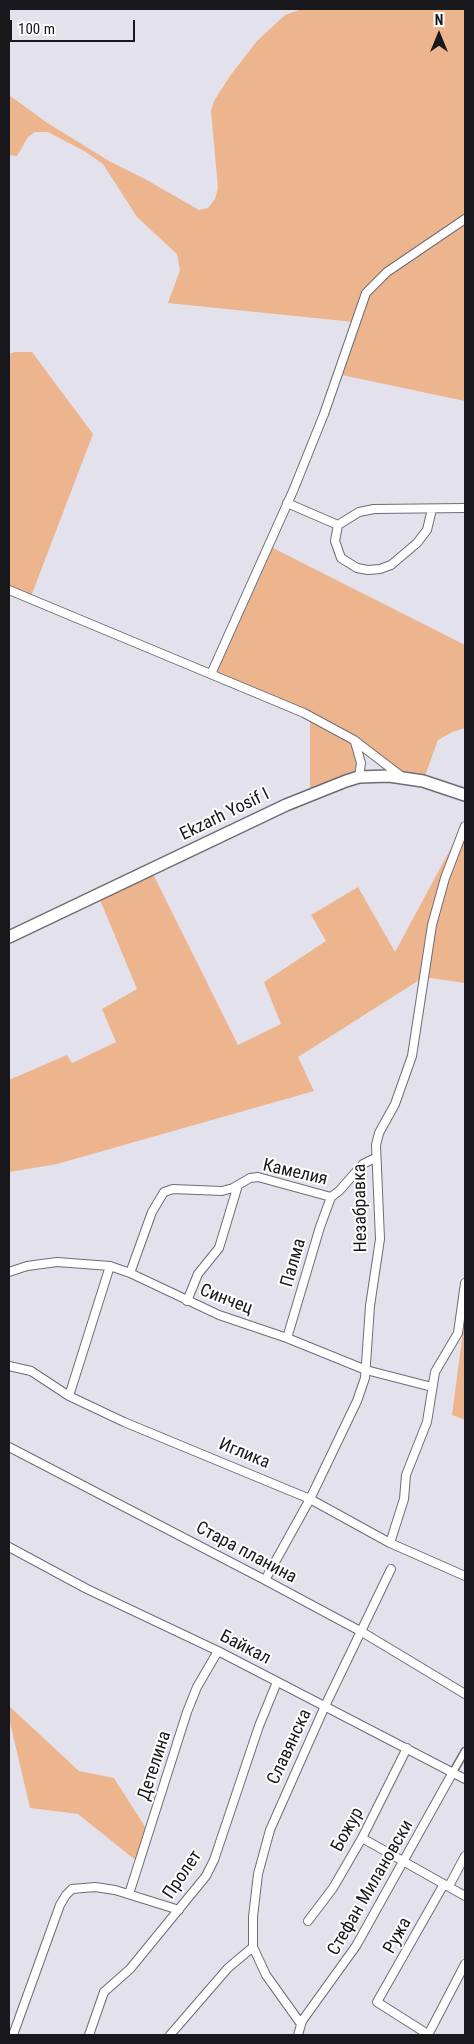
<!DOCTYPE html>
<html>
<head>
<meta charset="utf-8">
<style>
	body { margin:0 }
	#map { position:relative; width:474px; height:2044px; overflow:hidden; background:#e2e1ec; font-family:"Roboto Condensed",sans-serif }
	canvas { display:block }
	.frame { position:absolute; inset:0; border:10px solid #18171c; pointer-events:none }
	.north { position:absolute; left:414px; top:10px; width:50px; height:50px; -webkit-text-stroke:4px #fff; paint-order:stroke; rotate:0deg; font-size:14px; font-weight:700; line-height:20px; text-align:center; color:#18171c }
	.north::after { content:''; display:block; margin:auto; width:18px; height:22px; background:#18171c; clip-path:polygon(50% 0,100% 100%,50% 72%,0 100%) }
	.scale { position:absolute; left:10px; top:20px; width:125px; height:22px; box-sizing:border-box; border:2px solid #18171c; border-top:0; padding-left:6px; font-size:15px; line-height:18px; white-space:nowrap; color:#18171c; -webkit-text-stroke:4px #fff; paint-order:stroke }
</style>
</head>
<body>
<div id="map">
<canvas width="474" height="2044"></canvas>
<div class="frame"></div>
<div class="north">N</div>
<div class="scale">100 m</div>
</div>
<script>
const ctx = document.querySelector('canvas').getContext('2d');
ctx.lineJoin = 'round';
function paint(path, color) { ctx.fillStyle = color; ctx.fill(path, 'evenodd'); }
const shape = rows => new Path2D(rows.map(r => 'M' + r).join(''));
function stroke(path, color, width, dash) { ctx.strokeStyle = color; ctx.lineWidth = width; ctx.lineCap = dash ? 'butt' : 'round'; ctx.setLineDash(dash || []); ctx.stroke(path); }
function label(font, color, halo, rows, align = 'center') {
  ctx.font = font + ' "Roboto Condensed",sans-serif'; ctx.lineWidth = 4; ctx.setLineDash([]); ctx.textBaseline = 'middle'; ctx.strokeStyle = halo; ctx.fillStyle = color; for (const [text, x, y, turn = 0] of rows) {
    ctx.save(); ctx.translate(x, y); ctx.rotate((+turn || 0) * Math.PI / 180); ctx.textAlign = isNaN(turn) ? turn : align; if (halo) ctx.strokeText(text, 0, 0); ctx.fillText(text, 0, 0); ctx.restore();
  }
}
paint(shape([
	[302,9,465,9,465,401,337,374,354,322,168,303,180,270,177,254,137,217,103,164,86,152,48,132,35,132,28,137,17,156,9,155,9,95,46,122,109,161,145,179,199,210,208,208,215,199,218,188,211,111,214,101,230,76,257,41,285,15],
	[15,352,32,352,93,434,30,599,9,590,9,354],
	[269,546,465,645,465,728,452,732,438,740,423,781,403,778,355,741,359,777,310,794,310,716,211,674],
	[465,822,465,983,424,977,298,1057,314,1091,57,1164,9,1172,9,1080,67,1055,72,1063,116,1042,102,1009,137,989,98,895,151,870,238,1045,281,1024,264,982,326,941,311,915,358,887,395,952],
	[465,1316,465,1420,452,1415],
	[9,1706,79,1771,114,1778,149,1833,139,1863,78,1814,30,1808,9,1718]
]), '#edb58d');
const pedestrian = shape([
	[453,1772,465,1751]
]);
const minor = shape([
	[287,503,338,525,359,512,374,509,465,508],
	[338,525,335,541,341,558,357,568,368,570,380,569,391,565,417,543,427,530,432,509],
	[9,590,304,713,354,740,401,776],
	[211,674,293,491,324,414,366,293,387,272,465,219],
	[355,742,361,763,359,777],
	[9,1272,27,1266,57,1262,110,1266,130,1273,219,1315,287,1338,366,1370,432,1387],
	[130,1273,152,1212,164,1192,173,1189,222,1191,233,1188,250,1178,258,1177,331,1197,339,1191,363,1164,375,1158],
	[187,1301,198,1274,219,1248,238,1185],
	[287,1338,320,1227,331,1197],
	[9,1366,31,1371,69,1396,124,1422,310,1499,390,1543,465,1576],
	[69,1396,110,1266],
	[9,1447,265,1580,362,1632,465,1694],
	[390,1543,404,1499,406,1475,427,1422,435,1372,458,1333,465,1283],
	[9,1547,87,1589,218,1651,465,1779],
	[265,1580,310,1499,357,1401,365,1378,370,1306,380,1239,376,1145,379,1133,395,1104,412,1056,432,925,445,878,465,826],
	[362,1838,465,1896],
	[449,1886,465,1856],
	[129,1894,187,1712,197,1687,218,1651],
	[308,1921,333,1888,362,1838,407,1748],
	[253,1947,266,1975,301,2024],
	[13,2035,60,1905,66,1895,72,1889,95,1887,115,1890,179,1910],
	[89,2035,104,1992,130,1969,206,1876,214,1860,259,1726,277,1682],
	[170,2035,228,1968,253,1947,253,1917,258,1874,270,1830,325,1706,391,1569],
	[298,2035,302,2021,356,1946,453,1772],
	[428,2035,465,1964],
	[429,2035,377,2002,444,1884]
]);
const secondary = shape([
	[9,937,286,805,346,781,359,777,389,776,423,781,465,795]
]);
stroke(pedestrian, '#6e6d77', 9);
stroke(minor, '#6e6d77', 10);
stroke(secondary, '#6e6d77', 14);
stroke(pedestrian, '#fff', 6);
stroke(minor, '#fff', 8);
stroke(secondary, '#fff', 11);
label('18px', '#18171c', '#fff', [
	["Ekzarh Yosif I",225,815,-26],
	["Камелия",295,1173,13],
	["Незабравка",361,1208,-91],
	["Палма",294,1263,-74],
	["Синчец",226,1300,21],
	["Иглика",244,1454,22],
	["Стара планина",246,1553,28],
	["Байкал",245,1648,27],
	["Славянска",290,1747,-65],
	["Детелина",155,1766,-72],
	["Божур",348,1830,-61],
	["Пролет",183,1875,-56],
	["Стефан Милановски",371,1888,-60],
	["Ружа",398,1936,-61]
]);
</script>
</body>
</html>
